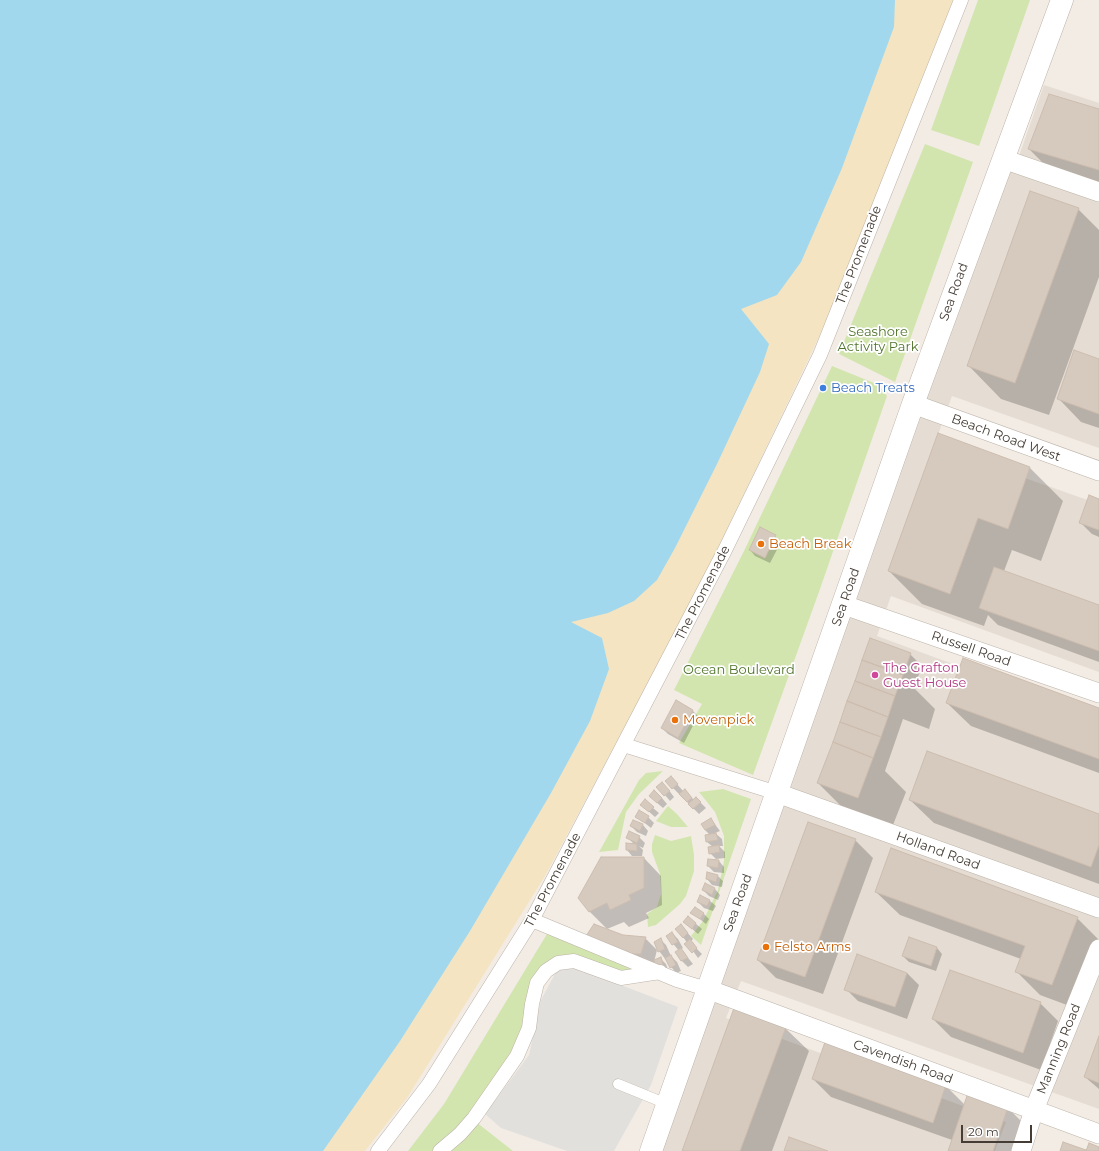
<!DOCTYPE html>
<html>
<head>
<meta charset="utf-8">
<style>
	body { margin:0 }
	#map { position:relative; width:1099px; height:1151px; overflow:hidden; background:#f2ece5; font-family:Montserrat,sans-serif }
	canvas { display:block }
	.scale { position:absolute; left:961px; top:1125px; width:71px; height:18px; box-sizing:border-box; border:2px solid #443c35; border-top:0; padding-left:5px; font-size:12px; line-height:14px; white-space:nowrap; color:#443c35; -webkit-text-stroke:3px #fff; paint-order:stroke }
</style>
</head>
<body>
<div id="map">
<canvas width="1099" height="1151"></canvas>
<div class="scale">20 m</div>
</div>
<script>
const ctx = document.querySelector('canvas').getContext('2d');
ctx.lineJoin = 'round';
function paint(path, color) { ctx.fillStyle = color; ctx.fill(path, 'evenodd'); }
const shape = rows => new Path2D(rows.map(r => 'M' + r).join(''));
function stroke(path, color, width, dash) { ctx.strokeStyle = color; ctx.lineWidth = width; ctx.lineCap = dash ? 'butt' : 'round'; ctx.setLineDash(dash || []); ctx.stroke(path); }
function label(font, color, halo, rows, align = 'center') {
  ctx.font = font + ' Montserrat,sans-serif'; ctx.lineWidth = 3.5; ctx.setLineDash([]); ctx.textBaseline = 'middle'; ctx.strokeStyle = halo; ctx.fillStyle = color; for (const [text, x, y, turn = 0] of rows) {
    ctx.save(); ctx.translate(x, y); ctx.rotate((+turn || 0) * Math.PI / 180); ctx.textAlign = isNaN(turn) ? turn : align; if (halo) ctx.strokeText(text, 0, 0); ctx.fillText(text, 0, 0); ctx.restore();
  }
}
paint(shape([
	[1044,85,1099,103,1099,448,952,396,934,446,1099,504,1099,672,891,596,877,636,1099,718,1099,1109,741,981,726,1018,1006,1122,995,1151,651,1151,1003,159,1019,156]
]), '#e5ddd3');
paint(shape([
	[978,0,1030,0,979,146,931,130],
	[925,144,973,162,895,382,839,354],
	[832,366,879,385,887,396,820,589,753,775,679,743,702,704,674,690,744,551],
	[663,771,639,794,626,812,618,850,599,852,639,780,646,773],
	[723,789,751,799,701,945,691,936,703,921,718,890,724,861,724,836,715,812,699,792],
	[668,806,677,814,688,827,671,827,656,821],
	[655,835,671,841,691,836,694,855,694,871,686,896,680,904,656,925,648,927,647,914,657,907,661,894,660,874,652,852,652,844],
	[550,929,653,972,622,976,574,959,544,969,527,1026,471,1118,513,1151,408,1151,444,1104]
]), '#d3e5af');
paint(shape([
	[723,0,954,0,903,144,819,337,699,588,545,876,407,1098,365,1151,121,1151]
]), '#f5e4c1');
paint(shape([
	[577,968,678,1007,651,1085,614,1151,567,1151,501,1128,485,1114,529,1055,541,1000,557,970]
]), '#e2e0dd');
paint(shape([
	[0,0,895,0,894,27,842,168,801,262,777,295,741,309,769,344,760,372,717,464,675,548,657,580,634,601,608,613,571,622,602,638,609,669,590,721,551,793,470,931,400,1041,323,1151,0,1151]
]), '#a2d8ed');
paint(shape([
	[1099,110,1099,193,1062,182,1029,149],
	[1078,209,1099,230,1099,277,1049,415,1001,399,968,365],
	[1099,360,1099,428,1081,422,1058,398],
	[939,435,1030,468,1063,501,1041,561,1012,550,1004,571,1099,606,1099,662,998,625,988,615,984,626,922,604,889,571],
	[1099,500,1099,537,1092,534,1080,522],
	[775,536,781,542,770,563,755,556,750,550],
	[910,654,922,666,914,688,935,709,929,729,903,719,885,771,906,792,891,830,851,816,818,783],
	[677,702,693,711,698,716,684,743,668,734,662,728],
	[947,703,1099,709,1099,773,971,726],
	[666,781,676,783,684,792,685,791,694,800,696,798,706,808,699,814],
	[668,789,674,797,670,801,665,795],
	[662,798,667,804,663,808,656,802],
	[910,800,1099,815,1099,884,934,823],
	[653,808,659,813,655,817,647,810],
	[636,816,648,817,654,823,651,828],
	[711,819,720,831,715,833,722,839,723,846,719,846,725,852,725,858,716,859,710,853,713,847,707,842,710,835,705,830],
	[643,825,648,831,646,836,637,832,631,826],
	[639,837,645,843,643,848,639,846,643,850,642,856,632,856,627,850,634,844,628,838],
	[855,840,873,858,823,994,776,978,758,960],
	[644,858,661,876,662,905,646,913,649,918,629,927,624,922,607,929,589,911],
	[719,861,724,867,724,873,714,872,708,866],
	[718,876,723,881,722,887,712,885,707,879],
	[705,885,715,889,720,895,718,900,709,896,703,890],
	[876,892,1077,918,1099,940,1099,945,1075,1008,1040,995,1016,971,1021,959,900,915],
	[701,897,710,901,716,906,713,911,704,908,698,902],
	[692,913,703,913,709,919,706,924],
	[688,917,702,929,698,934,684,922],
	[686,931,693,939,690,942,702,954,698,958,683,937],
	[672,933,678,939,683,948,681,949,693,964,688,967,682,961,677,952,679,951,667,936],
	[622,936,645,938,657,950,653,966,633,966],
	[661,940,666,945,671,956,677,962,681,971,676,973,659,951],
	[937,948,942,954,936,971,909,962,903,956],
	[660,958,666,964,669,973,655,960],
	[907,973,919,985,907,1019,858,1001,846,989],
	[1040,1003,1058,1021,1041,1070,951,1037,933,1019],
	[785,1028,809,1051,772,1151,684,1151],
	[1099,1039,1099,1089,1085,1077],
	[813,1079,946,1086,965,1105,1008,1108,1026,1126,1017,1151,949,1151,952,1140,831,1097]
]), '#0003');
const building = shape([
	[1049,94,1099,109,1099,170,1028,149,1049,94],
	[1030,191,1079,208,1015,383,967,366,1030,191],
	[1074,350,1099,359,1099,414,1057,399,1074,350],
	[938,433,1030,467,1008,529,978,518,950,594,888,571,938,433],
	[1089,495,1099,499,1099,530,1079,523,1089,495],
	[760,527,776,535,765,558,749,550,760,527],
	[994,567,1099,605,1099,651,979,608,994,567],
	[870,638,911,653,903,675,862,660,870,638],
	[963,658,1099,708,1099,759,946,703,963,658],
	[862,660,903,675,895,696,855,681,862,660],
	[855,681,895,696,888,717,847,701,855,681],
	[676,700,693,710,678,738,661,728,676,700],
	[847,701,888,717,881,737,840,722,847,701],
	[840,722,881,737,873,758,833,742,840,722],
	[833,742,873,758,858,798,817,783,833,742],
	[927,751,1099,814,1099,845,1091,867,909,800,927,751],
	[671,776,678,784,672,789,665,781,671,776],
	[662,782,670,791,664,796,656,787,662,782],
	[685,789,692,798,687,802,679,794,685,789],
	[654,790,662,798,657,803,649,796,654,790],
	[696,797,701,802,693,809,688,804,696,797],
	[645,799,654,807,649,812,640,805,645,799],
	[639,810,649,816,645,823,635,817,639,810],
	[711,818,715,825,705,830,701,824,711,818],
	[633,820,643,824,640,831,630,826,633,820],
	[808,822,856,839,805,977,757,960,808,822],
	[629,831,640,836,637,843,626,838,629,831],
	[716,833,718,840,706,842,705,835,716,833],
	[626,843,637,844,637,851,626,850,626,843],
	[719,845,720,852,709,854,708,847,719,845],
	[891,848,1078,917,1052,985,1015,972,1025,946,875,892,891,848],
	[601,857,644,857,644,888,629,895,631,900,610,910,607,903,589,912,578,898,601,857],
	[708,859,719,860,718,868,707,866,708,859],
	[707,872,718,875,716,882,706,879,707,872],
	[705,883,715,888,712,895,702,890,705,883],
	[700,895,710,900,707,906,697,902,700,895],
	[695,907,704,913,700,919,690,913,695,907],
	[688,916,696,923,692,929,683,922,688,916],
	[594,924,623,935,646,937,641,954,621,954,584,939,594,924],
	[681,924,688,933,683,938,675,929,681,924],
	[672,932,678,942,672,945,666,936,672,932],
	[909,937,937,947,931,966,902,956,909,937],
	[661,938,665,949,658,952,654,942,661,938],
	[690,939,697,948,692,953,684,944,690,939],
	[681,948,688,958,681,961,675,952,681,948],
	[857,954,907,973,895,1007,844,990,857,954],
	[671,955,676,965,670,968,665,958,671,955],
	[661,957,664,968,657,970,654,960,661,957],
	[950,970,1041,1002,1023,1053,932,1019,950,970],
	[734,1008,786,1027,740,1151,682,1151,734,1008],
	[1099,1036,1099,1083,1084,1077,1099,1036],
	[825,1042,946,1085,933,1123,812,1079,825,1042],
	[968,1093,1008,1107,993,1151,948,1151,968,1093],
	[789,1137,828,1151,784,1151,789,1137],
	[1063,1142,1086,1150,1086,1151,1060,1151,1063,1142],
	[1089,1143,1099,1147,1099,1151,1086,1151,1089,1143]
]);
paint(building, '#d6c9be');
stroke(building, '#cdbdae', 1);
const service = shape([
	[618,1084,667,1104]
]);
const pedestrian = shape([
	[624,745,777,793],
	[532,920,677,980,707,989],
	[378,1151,429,1084,532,920,725,550,820,355,961,0],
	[440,1151,460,1134,474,1118,517,1056,529,1028,532,1004,537,983,546,971,558,963,574,961,621,978,660,972]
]);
const minor = shape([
	[1003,159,1099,192],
	[913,404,1099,471],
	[844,605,1099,693],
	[777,793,1099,908],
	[707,989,1099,1134],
	[1021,1151,1034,1110,1099,949]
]);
const tertiary = shape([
	[651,1151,913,404,1062,0]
]);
stroke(service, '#bdb3a8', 11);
stroke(pedestrian, '#bdb3a8', 15);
stroke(minor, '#bdb3a8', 20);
stroke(tertiary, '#bdb3a8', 23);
stroke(service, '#fff', 10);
stroke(pedestrian, '#fff', 14);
stroke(minor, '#fff', 19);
stroke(tertiary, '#fff', 22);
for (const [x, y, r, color] of [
	[823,388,4,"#3f7fe0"],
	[761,544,4,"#e8710a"],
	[875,675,4,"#d1479c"],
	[675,720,4,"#e8710a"],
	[766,947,4,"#e8710a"]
]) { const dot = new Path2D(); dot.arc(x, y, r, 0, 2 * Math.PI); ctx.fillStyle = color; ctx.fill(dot); stroke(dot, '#fff', 1.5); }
label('13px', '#443c35', '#fff', [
	["The Promenade",859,255,-69],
	["Sea Road",954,292,-70],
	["Beach Road West",1006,438,20],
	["The Promenade",703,593,-63],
	["Sea Road",846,597,-71],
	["Russell Road",971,649,19],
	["Holland Road",938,851,20],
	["The Promenade",553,880,-62],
	["Sea Road",738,903,-70],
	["Manning Road",1059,1049,-68],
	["Cavendish Road",903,1062,20]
]);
label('13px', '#4f732b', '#fff', [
	["Seashore",878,332],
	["Activity Park",878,347],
	["Ocean Boulevard",739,670]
]);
label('13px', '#366cbe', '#fff', [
	["Beach Treats",831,388]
], 'left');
label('13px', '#c56008', '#fff', [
	["Beach Break",769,544],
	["Movenpick",683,720],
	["Felsto Arms",774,947]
], 'left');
label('13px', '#b23c85', '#fff', [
	["The Grafton",883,668],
	["Guest House",883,683]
], 'left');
</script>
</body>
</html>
